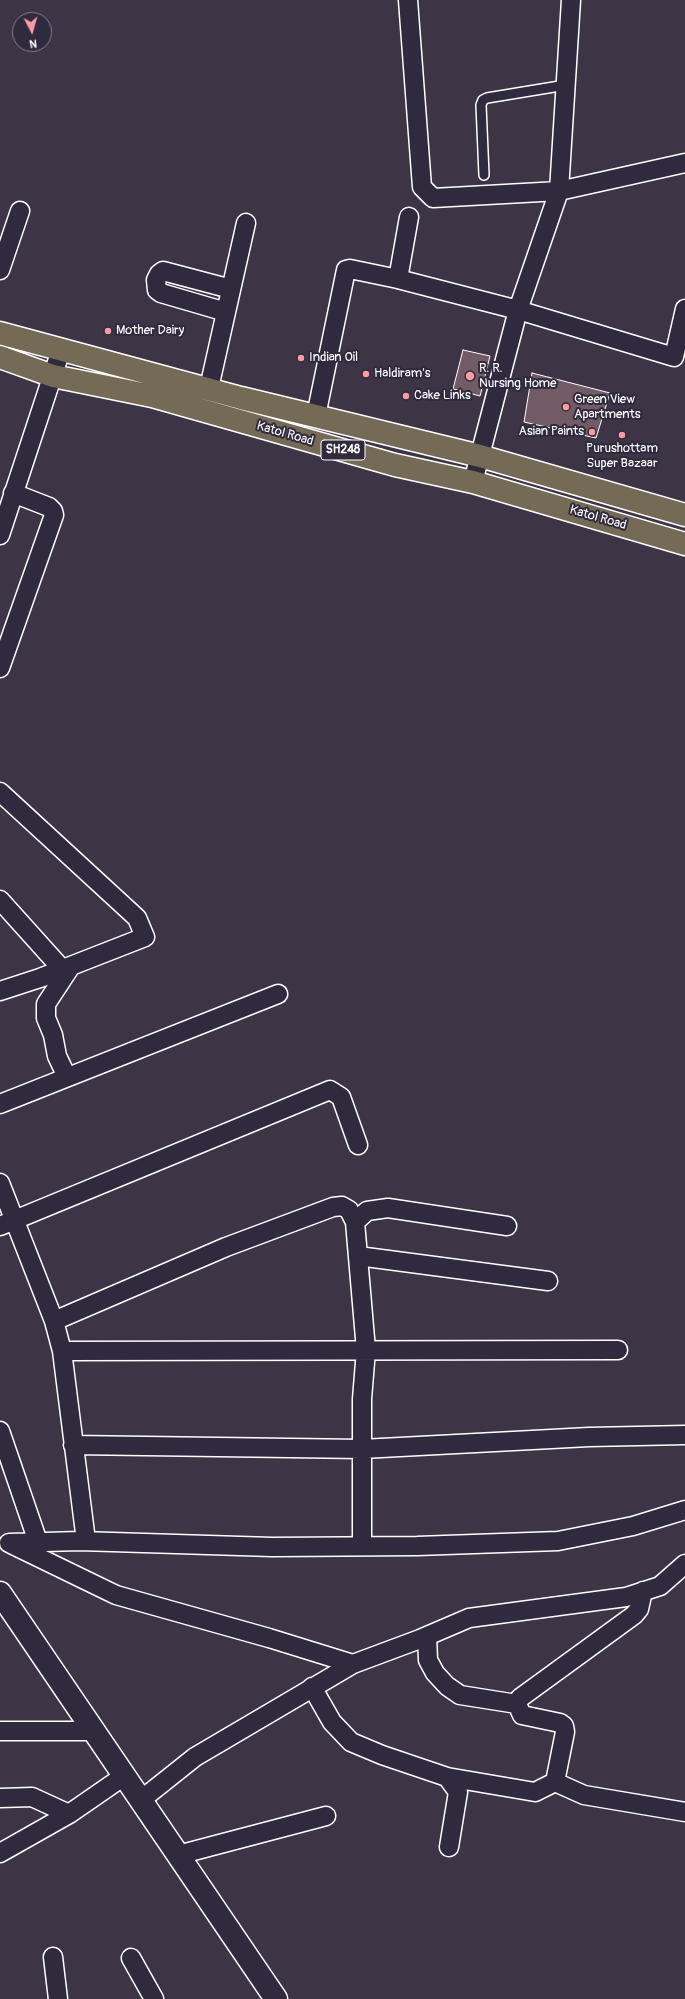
<!DOCTYPE html>
<html>
<head>
<meta charset="utf-8">
<style>
	body { margin:0 }
	#map { position:relative; width:685px; height:1999px; overflow:hidden; background:#3d3445; font-family:Pangolin,sans-serif }
	canvas { display:block }
	.north { position:absolute; left:12px; top:12px; width:40px; height:40px; box-sizing:border-box; background:#2f2a3d; border:1px solid #827f8b; border-radius:50%; rotate:174deg; font-size:11px; font-weight:700; line-height:16px; text-align:center; color:#fff }
	.north::after { content:''; display:block; margin:auto; width:14px; height:18px; background:#ff9aa2; clip-path:polygon(50% 0,100% 100%,50% 72%,0 100%) }
</style>
</head>
<body>
<div id="map">
<canvas width="685" height="1999"></canvas>
<div class="north">N</div>
</div>
<script>
const ctx = document.querySelector('canvas').getContext('2d');
ctx.lineJoin = 'round';
function paint(path, color) { ctx.fillStyle = color; ctx.fill(path, 'evenodd'); }
const shape = rows => new Path2D(rows.map(r => 'M' + r).join(''));
function stroke(path, color, width, dash) { ctx.strokeStyle = color; ctx.lineWidth = width; ctx.lineCap = dash ? 'butt' : 'round'; ctx.setLineDash(dash || []); ctx.stroke(path); }
function label(font, color, halo, rows, align = 'center') {
  ctx.font = font + ' Pangolin,sans-serif'; ctx.lineWidth = 4; ctx.setLineDash([]); ctx.textBaseline = 'middle'; ctx.strokeStyle = halo; ctx.fillStyle = color; for (const [text, x, y, turn = 0] of rows) {
    ctx.save(); ctx.translate(x, y); ctx.rotate((+turn || 0) * Math.PI / 180); ctx.textAlign = isNaN(turn) ? turn : align; if (halo) ctx.strokeText(text, 0, 0); ctx.fillText(text, 0, 0); ctx.restore();
  }
}
const building = shape([
	[463,350,490,356,480,396,453,389,463,350],
	[532,373,610,393,596,438,524,422,532,373]
]);
paint(building, '#735b66');
stroke(building, '#fff', 1);
const service = shape([
	[484,175,481,105,483,100,487,98,566,85]
]);
const minor = shape([
	[408,0,422,187,433,198,559,191,685,163],
	[0,270,20,211],
	[398,279,409,217],
	[226,312,161,293,157,290,156,280,159,274,163,271,231,289],
	[209,388,246,223],
	[316,416,346,270,350,269,398,279,518,310,674,357,685,309],
	[473,482,518,310,559,191,571,0],
	[0,535,61,350],
	[0,668,54,515,53,511,49,507,13,493],
	[0,792,137,918,145,937,40,978,0,991],
	[0,900,62,969],
	[67,1077,57,1056,53,1035,46,1018,46,1004,71,966],
	[0,1104,278,994],
	[0,1183,54,1321],
	[355,1222,367,1211,388,1208,507,1226],
	[0,1226,330,1090,341,1097,358,1145],
	[358,1256,548,1281],
	[62,1351,618,1350],
	[0,1431,38,1542],
	[73,1445,362,1449,589,1437,685,1435],
	[86,1541,62,1351,54,1321,226,1247,333,1207,342,1206,349,1210,355,1222,366,1350,362,1399,362,1546],
	[9,1543,80,1541,272,1547,417,1546,558,1541,633,1526,685,1510],
	[11,1544,116,1595,269,1638,353,1664],
	[643,1591,639,1609,634,1615,520,1698,517,1704,522,1715,560,1723,564,1726,565,1732,555,1782,584,1795,685,1812],
	[427,1636,428,1660,435,1673,447,1686,460,1695,517,1704],
	[312,1687,332,1722,351,1742,382,1755,447,1777,458,1792,449,1847],
	[0,1731,93,1731],
	[447,1777,535,1792,555,1782],
	[0,1798,32,1797,69,1814],
	[141,1800,195,1757,353,1664,420,1639,469,1618,626,1597,660,1586,685,1564],
	[0,1853,69,1814,124,1776],
	[178,1855,326,1816],
	[53,1957,58,1999],
	[131,1958,154,1999]
]);
const tertiary = shape([
	[0,1593,276,1999]
]);
const primary = shape([
	[0,333,241,398,480,456,685,515],
	[0,357,53,376,152,396,395,465,473,482,685,544]
]);
stroke(service, '#fff', 12);
stroke(minor, '#fff', 21);
stroke(tertiary, '#fff', 25);
stroke(primary, '#fff', 25);
stroke(service, '#2f2a3d', 9);
stroke(minor, '#2f2a3d', 18);
stroke(tertiary, '#2f2a3d', 22);
stroke(primary, '#756a55', 22);
for (const [x, y, r, color] of [
	[108,331,4,"#ff9aa2"],
	[301,358,4,"#ff9aa2"],
	[366,374,4,"#ff9aa2"],
	[470,376,5,"#ff9aa2"],
	[406,396,4,"#ff9aa2"],
	[566,407,4,"#ff9aa2"],
	[592,432,4,"#ff9aa2"],
	[622,435,4,"#ff9aa2"]
]) { const dot = new Path2D(); dot.arc(x, y, r, 0, 2 * Math.PI); ctx.fillStyle = color; ctx.fill(dot); stroke(dot, '#2f2a3d', 1.5); }
for (const [x, y, w] of [
	[343,450,44]
]) { const box = new Path2D(); box.roundRect(x - w / 2, y - 10, w, 20, 3); ctx.fillStyle = '#2f2a3d'; ctx.fill(box); stroke(box, '#fff', 1); }
label('bold 12px', '#fff', null, [
	["SH248",343,450]
]);
label('13px', '#fff', '#2f2a3d', [
	["Mother Dairy",116,331],
	["Indian Oil",309,358],
	["R. R.",479,369],
	["Nursing Home",479,384],
	["Haldiram's",374,374],
	["Cake Links",414,396],
	["Green View",574,400],
	["Apartments",574,415],
	["Asian Paints",584,432,"right"],
	["Purushottam",622,449,"center"],
	["Super Bazaar",622,464,"center"]
], 'left');
label('13px', '#fff', '#2f2a3d', [
	["Katol Road",285,434,16],
	["Katol Road",598,518,16]
]);
</script>
</body>
</html>
